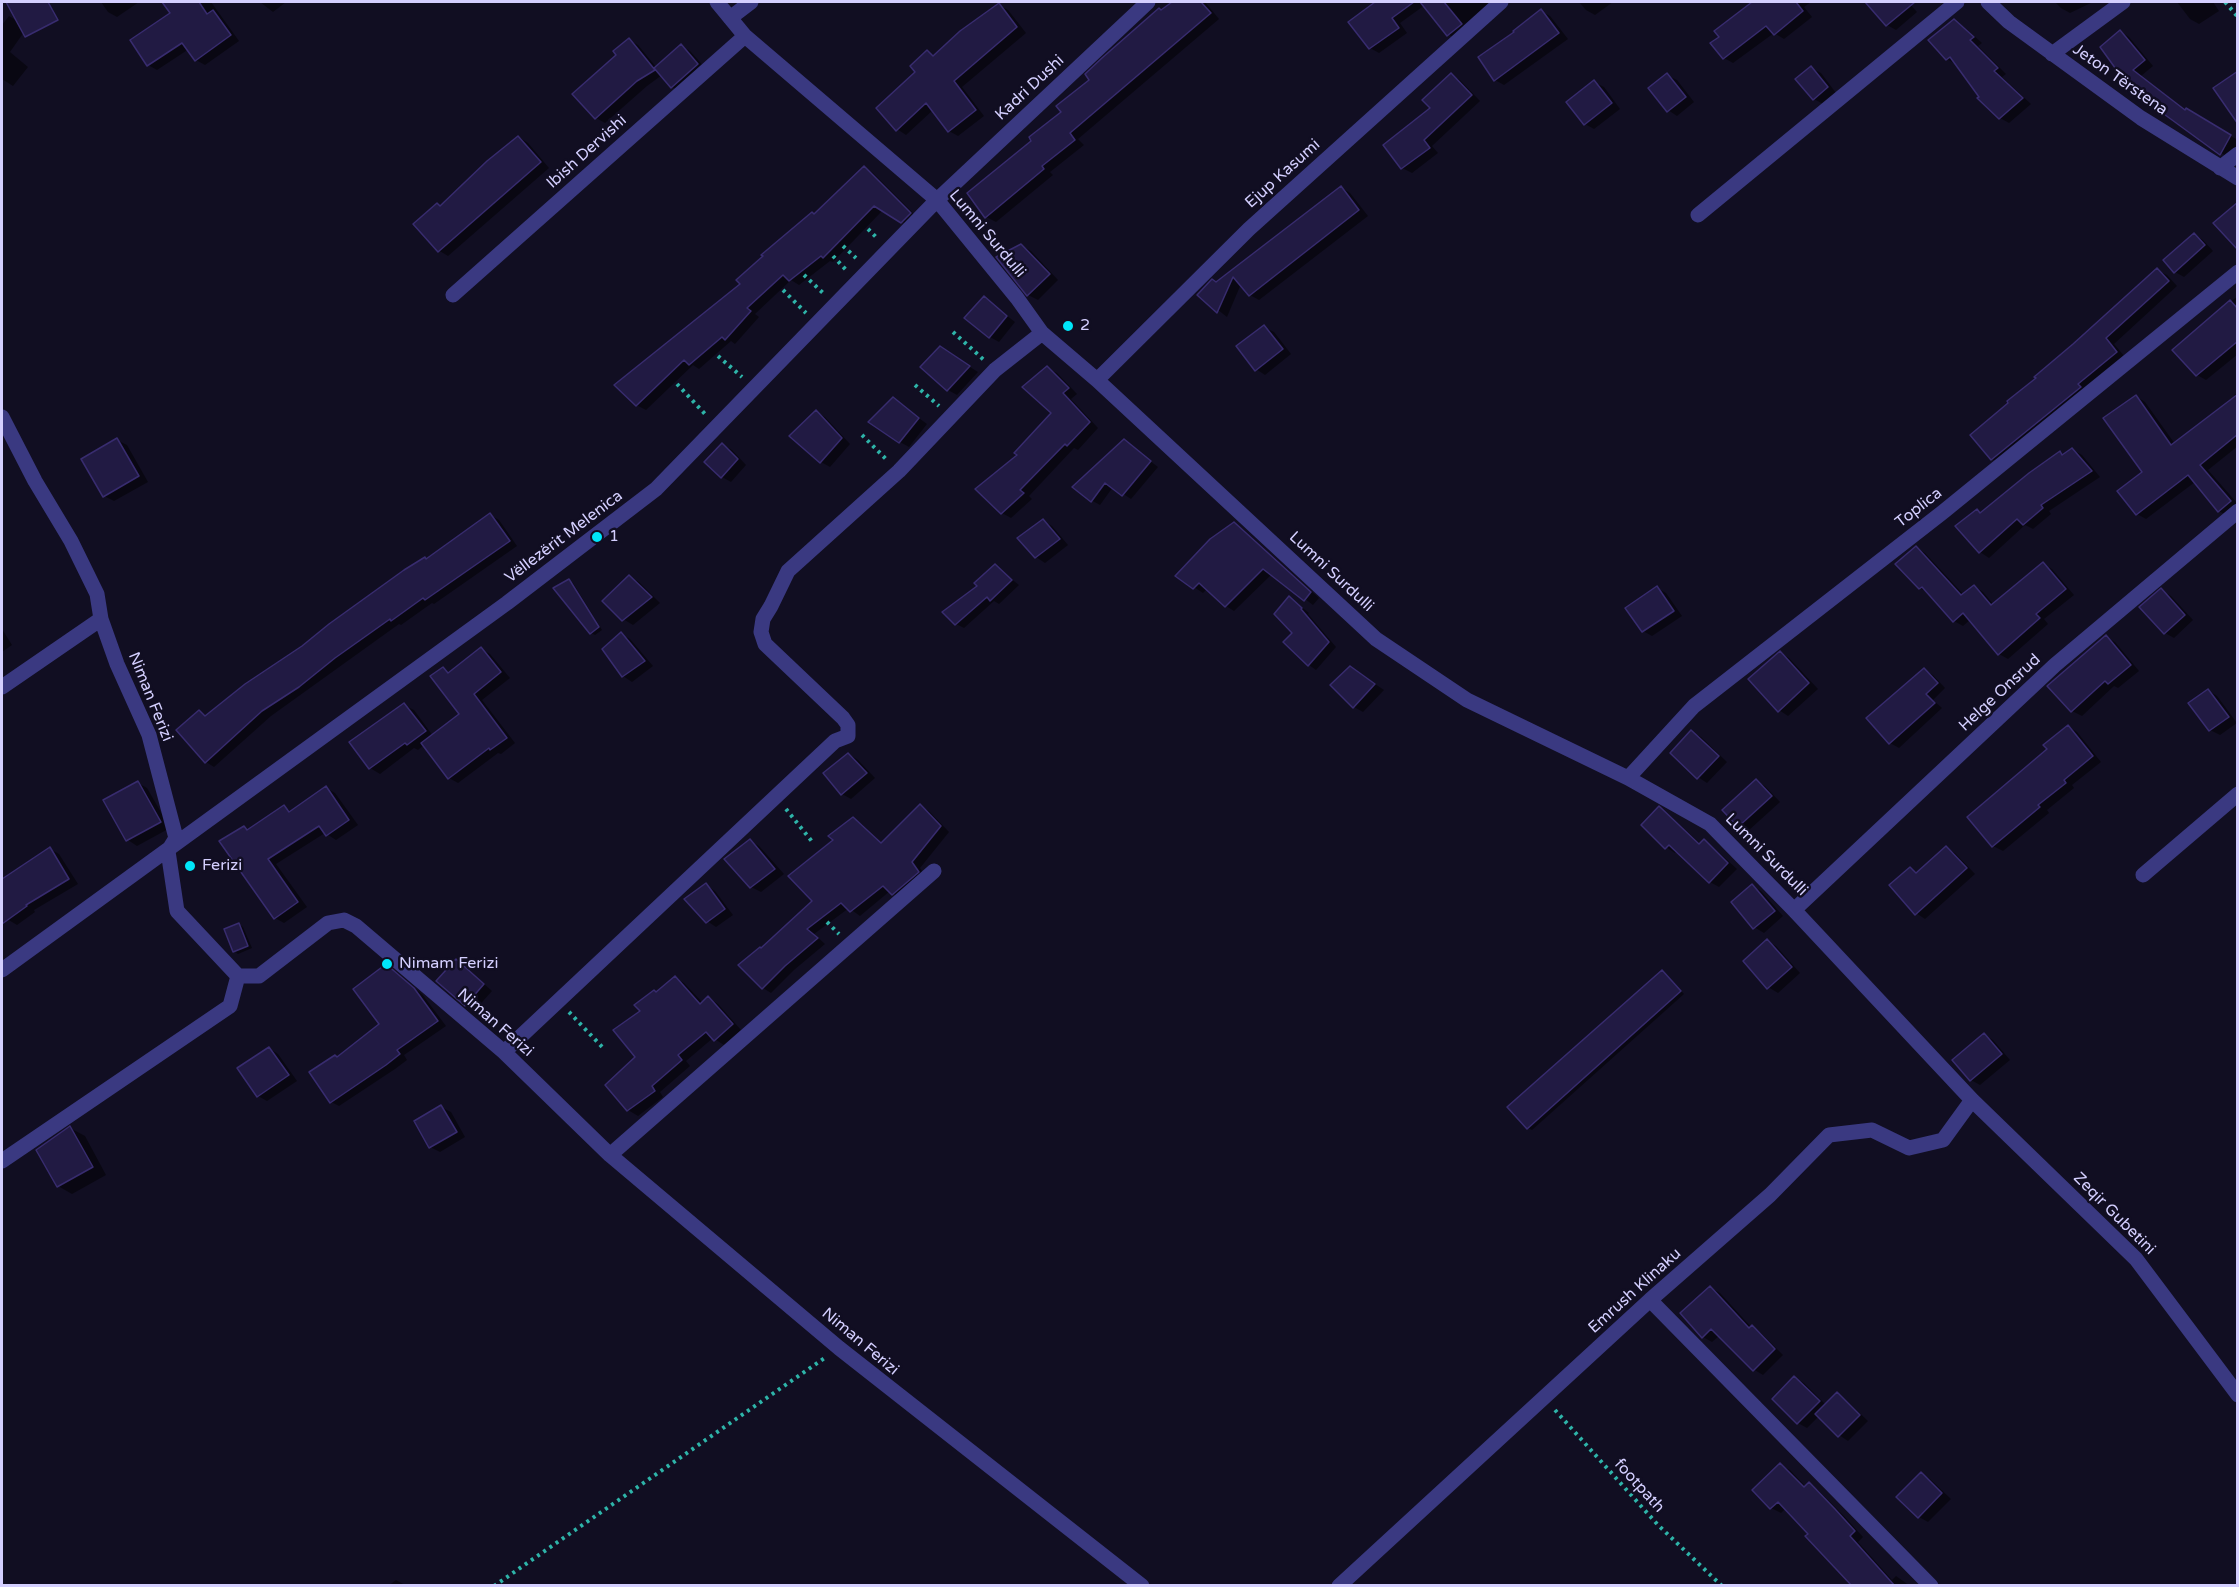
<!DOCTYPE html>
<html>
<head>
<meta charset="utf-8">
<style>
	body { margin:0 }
	#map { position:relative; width:2239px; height:1587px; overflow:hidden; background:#110e22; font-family:"Varela Round",sans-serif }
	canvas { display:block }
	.frame { position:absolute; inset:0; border:3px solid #d4cfff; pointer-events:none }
</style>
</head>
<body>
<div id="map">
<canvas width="2239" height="1587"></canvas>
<div class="frame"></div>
</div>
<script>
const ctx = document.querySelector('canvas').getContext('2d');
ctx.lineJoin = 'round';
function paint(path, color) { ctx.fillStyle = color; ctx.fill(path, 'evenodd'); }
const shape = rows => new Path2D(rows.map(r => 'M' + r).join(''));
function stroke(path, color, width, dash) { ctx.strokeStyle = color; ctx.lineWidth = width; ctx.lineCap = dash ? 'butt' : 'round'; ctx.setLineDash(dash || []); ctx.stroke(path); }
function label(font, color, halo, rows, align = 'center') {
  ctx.font = font + ' "Varela Round",sans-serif'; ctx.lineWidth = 5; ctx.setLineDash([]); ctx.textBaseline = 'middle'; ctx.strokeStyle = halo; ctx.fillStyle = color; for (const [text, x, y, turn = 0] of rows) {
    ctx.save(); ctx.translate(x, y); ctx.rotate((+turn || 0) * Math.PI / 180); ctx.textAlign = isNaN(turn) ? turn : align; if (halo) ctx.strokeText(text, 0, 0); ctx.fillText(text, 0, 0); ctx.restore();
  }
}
paint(shape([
	[15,2,45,2,10,52,28,67,13,86,2,79,2,25,9,16,19,22,9,4],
	[101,2,139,2,117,17,108,12],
	[164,2,211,2,239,41,205,65,196,60,189,49,157,70,148,65,172,13],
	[260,2,286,2,273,12],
	[1175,2,1205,2,1219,19,1078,139,1084,145,1050,172,1053,175,996,222,986,217,1033,141,1063,113,1092,80],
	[1378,2,1501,2,1457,40,1448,34,1425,5,1400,23,1407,33,1379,53,1370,48,1351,22],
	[1579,2,1613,2,1595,15,1586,10],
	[1757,2,1811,2,1804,7,1812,17,1784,39,1774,33,1733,63,1724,58,1713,43],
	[1867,2,1908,2,1917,12,1896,30,1887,25],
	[2055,2,2093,2,2070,13,2061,8],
	[2177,2,2213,2,2219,11,2199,24,2190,19],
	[999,5,1008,10,1026,33,962,87,984,116,958,136,949,131,933,110,906,135,897,129,918,72,927,52,935,56],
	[1541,11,1550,16,1568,39,1504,85,1495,80,1516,33],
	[1955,21,1964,27,1982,43,1978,46,2006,74,2002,77,2031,104,2009,123,2000,118,1957,65,1947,59,1930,40],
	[2120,31,2129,37,2153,66,2141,76,2186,111,2238,140,2238,145,2230,159,2132,89],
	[629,40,638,45,656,67,681,46,690,51,707,70,682,92,672,87,662,75,647,86,605,123,596,118,618,55],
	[1811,68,1821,73,1836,93,1823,104,1814,99],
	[1451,75,1460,80,1480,101,1432,146,1438,153,1412,173,1402,168],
	[1667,75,1677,80,1694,102,1677,116,1668,110],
	[1594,82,1604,87,1620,109,1594,129,1585,124],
	[519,137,528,143,549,168,448,256,438,250],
	[864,167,873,173,919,219,911,227,883,210,833,262,830,261,799,285,791,280,755,314,759,317,735,344,731,341,699,369,693,365,646,410,636,405,742,284],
	[1341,187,1350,193,1368,216,1259,300,1250,295,1241,284,1227,317,1199,295,1217,284],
	[2194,234,2203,240,2213,251,2184,277,2175,272],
	[1021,245,1031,251,1058,280,1038,300,1028,295,999,258],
	[2157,270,2167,275,2177,286,2114,344,2125,357,2001,464,1992,459,1972,435,2010,403],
	[2238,296,2238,354,2206,380,2197,375,2213,315],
	[984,298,1015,322,999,342,990,337],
	[1264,327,1274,332,1291,354,1265,375,1256,369],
	[949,354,978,372,957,395,948,390],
	[1047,368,1057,373,1077,394,1071,399,1098,428,1078,450,1074,448,1029,496,1032,499,1011,518,1002,513,1019,455,1053,413],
	[2238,393,2238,446,2208,470,2238,504,2228,516,2219,511,2195,482,2146,519,2137,514,2144,473,2136,396,2145,402,2175,444,2236,397,2234,395],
	[893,399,927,424,909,447,900,442],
	[816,412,825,417,850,444,830,467,821,462,791,436],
	[117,440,127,445,148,482,114,501,104,496],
	[1124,441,1158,467,1131,499,1113,487,1100,505,1091,500],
	[723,445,732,450,746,465,731,482,722,477],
	[2073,450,2082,455,2100,477,2049,511,2051,514,2033,529,2025,525,1989,558,1980,552,1982,514,2060,453,2064,456],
	[490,515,499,520,517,546,434,604,432,603,401,625,399,624,271,716,214,767,206,762,200,712,207,716],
	[1043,521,1052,526,1068,545,1045,563,1036,557],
	[1234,524,1243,529,1319,598,1313,605,1272,574,1234,611,1226,606,1207,589,1203,593,1177,576],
	[1916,547,1925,553,1964,595,1974,586,1983,592,1994,605,2043,564,2052,569,2074,595,2044,619,2048,624,2008,659,1999,654,1971,619,1963,626,1954,621,1929,593,1920,588],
	[995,566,1019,585,999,604,994,601,964,628,956,624,944,612,980,586],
	[630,577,639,582,660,603,633,625,623,619],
	[569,581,573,583,602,630,595,635,591,633],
	[1657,588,1666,593,1682,616,1652,636,1643,631],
	[2161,590,2171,596,2193,620,2174,638,2165,633],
	[1290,598,1309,613,1308,614,1336,647,1316,670,1309,665,1286,642,1294,633],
	[2,629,12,645,2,652],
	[621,634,630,639,653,666,632,682,623,676],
	[2106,637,2115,642,2139,671,2118,688,2114,686,2082,716,2072,711],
	[481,649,490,654,510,678,482,700,515,743,501,754,498,753,458,783,449,778,424,745,418,750,414,748,380,774,370,768,351,743,404,705,414,710,433,736,461,715,443,669,451,673],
	[1780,653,1789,658,1818,689,1788,716,1779,710],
	[1351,668,1384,690,1363,712,1354,707],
	[1924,670,1933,675,1945,688,1933,700,1942,708,1899,748,1890,743],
	[2208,690,2217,696,2237,723,2220,735,2210,730],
	[2068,726,2077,732,2101,762,2072,785,2074,788,2047,810,2049,813,2003,851,1993,846,1969,818,2049,750],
	[1692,732,1701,737,1727,762,1707,783,1698,777],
	[849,754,858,760,875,778,851,799,842,794],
	[1756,781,1765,786,1780,802,1748,831,1739,825],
	[138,783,147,788,170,828,137,846,128,840,105,801],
	[326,788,335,793,358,825,336,840,325,833,276,864,307,907,284,923,275,918,244,828,249,830,284,807,292,812],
	[920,806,929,811,949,832,920,868,926,877,901,899,890,891,860,916,849,908,814,934,825,944,794,970,771,993,763,988,760,949,814,901,835,840,853,819,862,824,883,844],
	[1659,808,1668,814,1701,844,1704,841,1713,847,1737,869,1719,887,1710,882,1677,851,1675,853,1666,847],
	[750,841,759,846,784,874,761,892,751,887],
	[1946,848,1955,853,1975,874,1925,919,1916,913,1910,868,1919,873],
	[50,849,59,854,78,884,34,910,35,912,17,925,7,919,2,911,2,881],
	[706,885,715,891,733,915,716,927,707,921],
	[1752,886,1761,891,1783,916,1764,933,1754,927],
	[239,924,243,927,252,948,238,954,234,951],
	[1767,941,1776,946,1800,973,1778,993,1768,987],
	[456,961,465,967,492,991,475,1010,466,1005],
	[386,966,422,994,446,1026,404,1055,407,1060,395,1069,339,1106,331,1102,338,1058,381,1024],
	[1662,971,1684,994,1532,1130,1528,1128],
	[675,978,684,983,703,1003,709,998,718,1004,741,1030,724,1045,713,1038,686,1061,690,1066,660,1092,663,1097,638,1116,628,1110,607,1085,637,1057,642,1011,657,993],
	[1984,1035,1993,1040,2010,1060,1980,1085,1971,1080],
	[269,1048,278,1054,297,1081,267,1101,258,1096],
	[441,1107,451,1112,465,1137,440,1152,430,1147],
	[70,1128,85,1136,106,1175,72,1194,58,1186],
	[1711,1288,1720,1293,1752,1328,1761,1333,1783,1355,1763,1375,1753,1369,1720,1335,1712,1342,1703,1337],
	[1795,1378,1804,1383,1826,1405,1837,1394,1846,1400,1868,1421,1848,1441,1839,1435,1819,1416,1807,1428,1798,1423],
	[1780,1465,1790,1470,1806,1487,1809,1484,1818,1490,1844,1516,1863,1537,1858,1542,1892,1580,1896,1576,1910,1586,1855,1586,1786,1508,1781,1513,1771,1508],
	[1921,1474,1930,1479,1951,1499,1928,1522,1919,1517],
	[396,1580,405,1585,405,1586,388,1586]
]), '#0007');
const building = shape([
	[6,2,48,2,58,20,25,37,6,2],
	[162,2,199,2,207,14,213,10,231,35,195,61,182,43,147,66,130,40,170,13,162,2],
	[1172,2,1201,2,1211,13,1070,133,1075,140,1042,166,1044,169,985,218,967,193,1031,141,1029,137,1061,112,1056,106,1089,80,1085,74,1102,58,1159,8,1161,10,1172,2],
	[1375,2,1414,2,1392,18,1399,28,1369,49,1348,22,1375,2],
	[1420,2,1444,2,1462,24,1447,36,1420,2],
	[1752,2,1796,2,1803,11,1774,35,1766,26,1723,59,1710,43,1719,37,1714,31,1752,2],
	[1865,2,1915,2,1886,26,1865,2],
	[999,3,1017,27,954,81,976,110,948,132,926,103,896,131,876,108,915,72,910,66,927,50,933,56,960,31,999,3],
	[1541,9,1559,33,1494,81,1478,57,1514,32,1513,31,1541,9],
	[1954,19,1974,37,1970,40,1998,68,1994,71,2023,98,1999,119,1977,98,1979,97,1950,57,1946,60,1928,40,1954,19],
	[2120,30,2145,60,2133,70,2185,110,2186,108,2231,135,2220,155,2131,90,2100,47,2120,30],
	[629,38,655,70,637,81,595,119,572,94,616,55,613,51,629,38],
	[681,44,698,64,671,88,654,68,681,44],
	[1811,66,1828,87,1813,100,1795,79,1811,66],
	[2238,71,2238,124,2213,88,2238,71],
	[1451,73,1472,95,1424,140,1430,148,1401,169,1383,145,1430,108,1422,100,1451,73],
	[1667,73,1686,97,1667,112,1648,88,1667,73],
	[1594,80,1612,103,1584,125,1566,102,1594,80],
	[518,136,541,162,438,252,413,224,437,203,440,206,487,161,518,136],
	[864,166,911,213,901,223,874,206,823,258,821,256,789,281,783,275,747,308,751,311,725,340,722,337,689,365,684,360,636,406,614,385,740,284,736,280,763,256,761,255,812,212,814,214,864,166],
	[1341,186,1359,210,1249,296,1233,277,1217,313,1197,295,1212,279,1216,282,1341,186],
	[2238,202,2238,250,2213,223,2238,202],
	[2194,233,2205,245,2174,273,2163,260,2194,233],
	[1021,244,1050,274,1027,296,996,257,1021,244],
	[2157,268,2169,281,2106,338,2117,352,2078,384,2081,387,1991,460,1970,435,2008,403,2007,401,2036,378,2034,377,2073,344,2157,268],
	[984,296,1007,316,989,338,964,318,984,296],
	[2230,300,2238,309,2238,341,2196,376,2172,350,2230,300],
	[1264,325,1283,349,1255,371,1236,346,1264,325],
	[940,346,970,366,947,391,920,367,940,346],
	[1047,366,1069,388,1063,393,1090,422,1067,446,1065,444,1020,490,1024,493,1001,514,975,489,1017,455,1014,453,1051,413,1022,387,1047,366],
	[2238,394,2238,434,2200,465,2231,501,2218,512,2188,475,2136,515,2117,491,2142,472,2103,418,2136,395,2171,445,2238,394],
	[893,397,919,418,899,443,868,422,893,397],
	[816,410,842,438,820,463,789,436,816,410],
	[117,438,139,476,103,497,81,459,117,438],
	[1124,439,1151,461,1122,496,1105,483,1091,502,1072,487,1124,439],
	[722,443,738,459,721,478,704,462,722,443],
	[2072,448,2092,471,2041,505,2043,508,2023,525,2017,519,1979,553,1955,526,1977,509,1980,513,2029,473,2060,451,2062,455,2072,448],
	[490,513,510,541,425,600,423,598,391,621,390,619,335,658,299,687,262,711,205,763,176,730,199,710,205,716,245,684,302,646,329,624,404,570,425,557,426,559,490,513],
	[1043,519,1060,539,1035,558,1017,538,1043,519],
	[1234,522,1311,592,1304,601,1263,569,1225,607,1199,583,1193,589,1175,576,1210,539,1234,522],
	[1916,546,1961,595,1974,585,1991,605,2043,562,2066,589,2036,614,2040,618,1998,655,1963,613,1953,622,1922,587,1919,589,1895,564,1916,546],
	[995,564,1012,580,990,601,987,597,955,625,942,612,977,586,974,583,995,564],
	[629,575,652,597,622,621,602,601,629,575],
	[569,579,599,627,590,634,553,588,569,579],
	[1657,586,1674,611,1642,632,1625,608,1657,586],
	[2161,588,2185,615,2164,634,2139,607,2161,588],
	[1289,596,1302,608,1301,609,1329,642,1308,666,1283,642,1292,633,1274,614,1289,596],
	[621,632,645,661,622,677,602,649,621,632],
	[2106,635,2131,665,2108,684,2105,681,2071,712,2047,686,2106,635],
	[481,647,501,672,474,694,507,738,490,750,489,748,448,779,421,743,459,714,430,676,443,667,448,673,481,647],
	[1780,651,1809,683,1778,712,1748,679,1780,651],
	[1350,666,1375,684,1353,708,1330,685,1350,666],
	[1924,668,1938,683,1926,694,1935,703,1889,744,1866,718,1924,668],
	[2208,689,2229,717,2209,731,2188,703,2208,689],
	[404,703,426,731,407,745,405,743,369,769,349,742,404,703],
	[2068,725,2093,756,2064,780,2066,783,2038,805,2040,807,1992,847,1967,817,2047,749,2043,745,2068,725],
	[1691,730,1719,756,1697,779,1670,753,1691,730],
	[848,753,867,773,841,795,823,773,848,753],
	[1756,779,1772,796,1738,827,1722,810,1756,779],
	[138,781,161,822,126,841,103,800,138,781],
	[326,786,349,820,326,836,319,826,268,859,298,902,274,919,219,841,244,826,247,830,284,805,289,812,326,786],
	[920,804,941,826,912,862,919,872,892,895,883,886,850,912,841,903,807,929,818,938,785,966,762,989,738,965,760,947,761,948,812,901,788,876,833,840,828,836,853,817,881,843,920,804],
	[1659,806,1699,844,1704,839,1728,863,1709,883,1669,845,1665,849,1641,825,1659,806],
	[750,839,775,869,750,888,724,859,750,839],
	[1946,846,1967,868,1915,915,1889,885,1910,867,1916,873,1946,846],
	[50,847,69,879,26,905,27,906,2,924,2,879,50,847],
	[706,883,725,909,706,923,684,899,706,883],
	[1752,884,1775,911,1753,929,1731,902,1752,884],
	[239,923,248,946,233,952,224,929,239,923],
	[1767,939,1792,967,1767,989,1743,961,1767,939],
	[456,959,484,984,465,1006,436,981,456,959],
	[386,964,414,988,438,1021,397,1050,400,1054,386,1065,330,1103,309,1072,335,1055,337,1057,379,1024,353,989,386,964],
	[1662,970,1681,991,1527,1129,1507,1107,1662,970],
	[675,976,700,1004,708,996,733,1024,714,1041,706,1032,678,1055,682,1060,652,1086,655,1091,627,1111,605,1085,635,1057,613,1030,640,1011,634,1005,654,990,656,992,675,976],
	[1984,1033,2002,1054,1970,1081,1952,1060,1984,1033],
	[269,1047,289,1075,257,1097,237,1068,269,1047],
	[441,1105,457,1132,429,1148,414,1121,441,1105],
	[70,1126,93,1167,57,1187,36,1150,70,1126],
	[1710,1286,1749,1328,1752,1325,1775,1349,1753,1371,1711,1329,1702,1338,1680,1313,1710,1286],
	[1794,1376,1820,1401,1797,1424,1772,1399,1794,1376],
	[1837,1392,1860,1415,1838,1437,1815,1414,1837,1392],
	[1780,1463,1804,1487,1809,1482,1835,1509,1855,1531,1850,1536,1895,1586,1852,1586,1805,1536,1808,1534,1778,1502,1770,1509,1752,1490,1780,1463],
	[1921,1472,1942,1493,1918,1518,1896,1497,1921,1472]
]);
paint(building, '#211a43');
stroke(building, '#382c6f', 1.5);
stroke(shape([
	[2225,2,2238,17],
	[868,229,878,239],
	[843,246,856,258],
	[833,256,847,271],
	[804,275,823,293],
	[783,290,806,313],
	[953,332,984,360],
	[718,356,742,377],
	[677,384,705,414],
	[915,385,939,406],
	[862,435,887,460],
	[786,809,814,844],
	[827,922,839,934],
	[569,1012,605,1050],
	[1555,1410,1658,1525,1722,1586],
	[494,1586,826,1357]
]), '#2eb4a9', 4, [3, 4.5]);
stroke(shape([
	[717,2,745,36,937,200,1017,298,1042,333,1097,380,1376,639,1467,700,1628,778,1710,824,1794,910,1972,1100,2136,1259,2238,1395],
	[1988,2,2009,22,2141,118,2238,178],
	[730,18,751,2],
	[2052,54,2123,2],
	[2220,168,2238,154],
	[1698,215,1957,2],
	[453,295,745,36],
	[1097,380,1249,229,1501,2],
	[2,417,35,481,71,541,97,594,101,619,117,664,149,735,176,838,168,851,177,911,238,976,259,976,328,923,344,920,356,926,504,1052,610,1155,839,1348,1142,1586],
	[2,687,101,619],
	[1628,778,1694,706,1943,512,2238,272],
	[2143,875,2238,794],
	[1794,910,2055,665,2238,511],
	[2,970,507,603,656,489,937,200,1148,2],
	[504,1052,835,741,848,736,848,725,843,718,765,644,761,632,763,619,771,606,788,571,899,471,995,370,1042,333],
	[610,1155,934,871],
	[2,1161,230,1006,238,976],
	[1650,1300,1931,1586],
	[1339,1586,1650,1300,1770,1195,1829,1135,1872,1130,1909,1148,1943,1140,1972,1100]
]), '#3a3981', 15);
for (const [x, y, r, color] of [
	[1068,326,6,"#00e6fa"],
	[597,537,6,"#00e6fa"],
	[190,866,6,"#00e6fa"],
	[387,964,6,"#00e6fa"]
]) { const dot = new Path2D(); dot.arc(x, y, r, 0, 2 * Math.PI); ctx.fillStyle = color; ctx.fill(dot); stroke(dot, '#110e22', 2); }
label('16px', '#d4cfff', '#110e22', [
	["Jeton Tërstena",2120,80,35],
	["Kadri Dushi",1030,88,-43],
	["Ibish Dervishi",587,152,-42],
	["Ejup Kasumi",1283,174,-42],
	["Lumni Surdulli",987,234,50],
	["Toplica",1919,508,-38],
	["Vëllezërit Melenica",564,537,-37],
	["Lumni Surdulli",1331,572,43],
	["Helge Onsrud",2000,693,-43],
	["Niman Ferizi",150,697,68],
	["Lumni Surdulli",1766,855,45],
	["Niman Ferizi",495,1023,41],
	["Zeqir Gubetini",2114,1214,45],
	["Emrush Klinaku",1635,1291,-42],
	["Niman Ferizi",860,1342,40],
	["footpath",1639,1486,48]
]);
label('16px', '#d4cfff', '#110e22', [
	["2",1080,326],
	["1",609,537],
	["Ferizi",202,866],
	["Nimam Ferizi",399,964]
], 'left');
</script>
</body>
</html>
